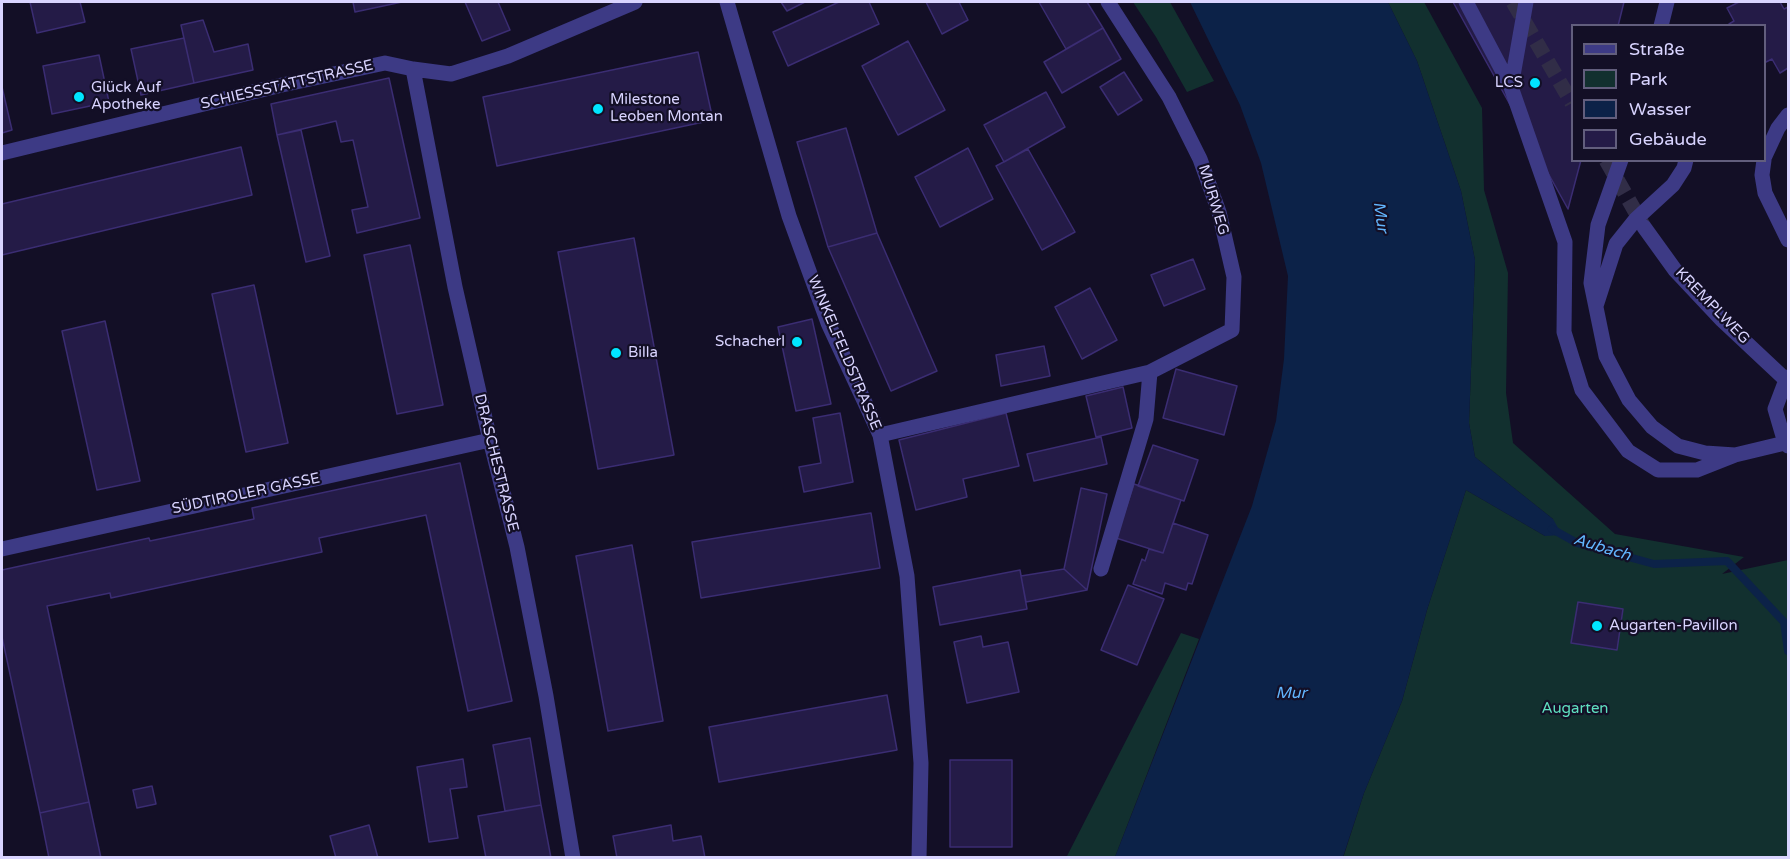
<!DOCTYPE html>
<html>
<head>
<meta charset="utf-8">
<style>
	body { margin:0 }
	#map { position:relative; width:1790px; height:859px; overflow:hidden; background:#130f26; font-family:"Varela Round",sans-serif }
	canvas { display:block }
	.frame { position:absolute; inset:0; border:3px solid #d9d4ff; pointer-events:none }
	.legend { position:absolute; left:1571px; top:24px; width:195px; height:138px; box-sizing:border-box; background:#130f26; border:2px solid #625e7d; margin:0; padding:8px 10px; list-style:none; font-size:18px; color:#d9d4ff }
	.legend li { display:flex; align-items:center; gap:12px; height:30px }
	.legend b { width:30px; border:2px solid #625e7d }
</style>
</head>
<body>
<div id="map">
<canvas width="1790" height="859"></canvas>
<div class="frame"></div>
<ul class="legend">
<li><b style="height:8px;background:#3d3a85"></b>Straße</li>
<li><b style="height:16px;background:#12302f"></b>Park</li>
<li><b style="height:16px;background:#0c2248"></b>Wasser</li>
<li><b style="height:16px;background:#241b47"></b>Gebäude</li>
</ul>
</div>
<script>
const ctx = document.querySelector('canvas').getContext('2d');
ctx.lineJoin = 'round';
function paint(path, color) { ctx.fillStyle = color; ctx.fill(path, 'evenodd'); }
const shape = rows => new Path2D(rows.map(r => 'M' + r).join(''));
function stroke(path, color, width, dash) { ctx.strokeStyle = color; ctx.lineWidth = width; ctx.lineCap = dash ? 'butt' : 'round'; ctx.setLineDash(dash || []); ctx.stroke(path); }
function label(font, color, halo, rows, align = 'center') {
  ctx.font = font + ' "Varela Round",sans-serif'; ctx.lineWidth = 4.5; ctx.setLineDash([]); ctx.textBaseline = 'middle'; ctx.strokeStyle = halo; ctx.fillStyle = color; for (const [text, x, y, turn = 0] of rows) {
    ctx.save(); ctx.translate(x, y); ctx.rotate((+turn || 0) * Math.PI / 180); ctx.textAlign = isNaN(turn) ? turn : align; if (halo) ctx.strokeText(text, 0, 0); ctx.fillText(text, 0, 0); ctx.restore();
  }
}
paint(shape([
	[1133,2,1170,2,1214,81,1187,92,1156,37],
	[1388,2,1424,2,1482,108,1484,190,1508,273,1506,393,1513,443,1615,534,1744,557,1722,574,1788,560,1788,857,1343,858,1364,793,1402,701,1427,610,1466,490,1545,536,1553,519,1475,457,1469,423,1475,260,1461,191,1417,61],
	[1181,633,1199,639,1115,857,1066,858]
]), '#12302f');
paint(shape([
	[1190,2,1388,2,1417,61,1461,191,1475,260,1469,423,1475,457,1553,519,1562,535,1545,536,1466,490,1427,610,1402,701,1364,793,1343,857,1115,857,1252,506,1276,421,1284,359,1288,276,1261,163,1240,105]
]), '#0c2248');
stroke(shape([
	[1552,529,1577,543,1654,564,1727,561,1784,622,1788,651]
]), '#0c2248', 8);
const building = shape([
	[30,2,80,2,85,22,37,33,30,2],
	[353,2,402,2,355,12,353,2],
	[465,2,498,2,510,30,482,41,465,2],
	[781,2,805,2,787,11,781,2],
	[839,2,869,2,879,24,788,66,773,32,839,2],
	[926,2,959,2,968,20,942,34,926,2],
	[1039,2,1087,2,1103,28,1066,49,1039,2],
	[1453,2,1624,2,1618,26,1572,26,1572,160,1581,160,1568,209,1453,2],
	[1739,2,1780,2,1784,9,1788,7,1788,68,1780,73,1772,59,1764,63,1764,26,1730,26,1729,24,1734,21,1727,8,1739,2],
	[203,20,214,52,248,44,253,70,194,83,181,25,203,20],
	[1103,28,1121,59,1062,93,1044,62,1103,28],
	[184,38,194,83,141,95,131,49,184,38],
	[908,41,945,110,898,135,862,66,908,41],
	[698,52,713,120,497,166,483,97,698,52],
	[99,55,109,102,52,114,43,66,99,55],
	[1124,72,1142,100,1118,115,1100,87,1124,72],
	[389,78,420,218,357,233,352,210,368,207,353,140,341,142,336,121,277,135,271,104,389,78],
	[2,87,12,130,2,133,2,87],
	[1046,92,1065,127,1004,162,984,125,1046,92],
	[846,128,877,233,828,247,797,142,846,128],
	[301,130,330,256,306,262,277,135,301,130],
	[241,147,252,195,2,255,2,204,241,147],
	[968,148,993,199,940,227,915,177,968,148],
	[1028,149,1075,232,1042,250,996,166,1028,149],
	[877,233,937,371,891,391,828,247,877,233],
	[634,238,674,455,598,469,558,252,634,238],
	[410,245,443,405,397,414,364,255,410,245],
	[1193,259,1205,289,1164,306,1151,275,1193,259],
	[254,285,288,443,246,452,212,294,254,285],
	[1090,288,1117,340,1082,359,1055,307,1090,288],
	[812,319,831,404,796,411,778,327,812,319],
	[105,321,140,481,97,490,62,331,105,321],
	[1044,346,1050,376,1001,386,996,355,1044,346],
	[1176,369,1237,386,1224,435,1163,418,1176,369],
	[1123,387,1132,428,1096,437,1086,396,1123,387],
	[840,413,853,482,804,492,799,467,821,463,813,418,840,413],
	[1006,413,1019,466,963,479,967,497,916,510,899,440,1006,413],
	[1101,437,1107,464,1034,481,1027,454,1101,437],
	[1153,445,1198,460,1184,501,1138,486,1153,445],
	[460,463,512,701,468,711,426,515,319,538,322,552,111,598,110,593,47,606,89,802,40,813,2,637,2,570,149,538,150,541,254,519,252,508,460,463],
	[1134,484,1181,500,1163,553,1116,538,1134,484],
	[1081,488,1107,494,1087,590,1064,569,1081,488],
	[871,513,880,568,701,598,692,542,871,513],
	[1173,523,1208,535,1192,584,1188,583,1186,590,1165,583,1162,594,1133,584,1142,559,1145,561,1149,549,1163,553,1173,523],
	[632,545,663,721,608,731,576,556,632,545],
	[1064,569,1087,590,1026,602,1021,576,1064,569],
	[1020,570,1027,609,940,625,933,587,1020,570],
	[1128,585,1164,599,1137,665,1101,650,1128,585],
	[1578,602,1623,609,1617,650,1571,643,1578,602],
	[981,636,983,647,1008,642,1019,692,967,703,954,642,981,636],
	[887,695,897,750,719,782,709,727,887,695],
	[530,738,541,805,505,811,493,745,530,738],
	[463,759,467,787,450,789,458,838,429,842,417,767,463,759],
	[950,760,1012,760,1012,847,950,847,950,760],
	[152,786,156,804,137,808,133,790,152,786],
	[89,802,101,858,49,858,40,813,89,802],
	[541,805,551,858,486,858,478,816,541,805],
	[369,825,378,858,336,858,330,836,369,825],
	[671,825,673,841,701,836,705,858,617,858,613,836,671,825]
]);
paint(building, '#241b47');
stroke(building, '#3b2d73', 1.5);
stroke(shape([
	[1513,2,1572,103],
	[1606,160,1644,227]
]), '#312d47', 15, [15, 8]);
stroke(shape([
	[727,2,789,216,828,323,880,435,907,576,921,763,919,858],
	[1466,2,1511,87],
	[1526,2,1511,87,1565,242,1564,332,1582,390,1628,451,1658,470,1697,470,1735,455],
	[1661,26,1667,2],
	[413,69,455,287,490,440,517,547,546,696,573,858],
	[2,153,282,85,385,63,413,69,451,74,508,56,635,2],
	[1764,158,1778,128,1788,115],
	[1621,160,1598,225,1591,283,1606,356,1629,400,1652,427,1678,446,1705,453,1735,455,1785,443],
	[1764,160,1762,175,1765,193,1788,240],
	[1644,227,1675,270,1722,320,1786,380],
	[1596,306,1616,244,1636,219,1673,185,1684,168,1686,160],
	[1788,377,1786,380,1775,409,1785,443,1788,446],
	[880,435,1150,372,1232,330,1234,277,1219,212,1200,159,1169,97,1108,2],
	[2,549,490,440],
	[1101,569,1146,419,1150,372]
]), '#3d3a85', 15);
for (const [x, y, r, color] of [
	[1535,83,6,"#00e5ff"],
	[79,97,6,"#00e5ff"],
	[598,109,6,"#00e5ff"],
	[797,342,6,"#00e5ff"],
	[616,353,6,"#00e5ff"],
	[1597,626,6,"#00e5ff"]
]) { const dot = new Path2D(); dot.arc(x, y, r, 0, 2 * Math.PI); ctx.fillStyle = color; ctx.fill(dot); stroke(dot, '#130f26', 2); }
label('15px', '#d9d4ff', '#130f26', [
	["LCS",1523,83,"right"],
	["Glück Auf",91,88],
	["Apotheke",91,105],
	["Milestone",610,100],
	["Leoben Montan",610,117],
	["Schacherl",785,342,"right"],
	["Billa",628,353],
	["Augarten-Pavillon",1609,626]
], 'left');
label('15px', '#d9d4ff', '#130f26', [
	["SCHIESSSTATTSTRASSE",287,85,-13],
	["MURWEG",1213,200,73],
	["KREMPLWEG",1712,306,46],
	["WINKELFELDSTRASSE",844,353,67],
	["DRASCHESTRASSE",496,463,76],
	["SÜDTIROLER GASSE",246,494,-12]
]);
label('15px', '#5fe0c0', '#130f26', [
	["Augarten",1575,709]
]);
label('italic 16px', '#62b6ff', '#130f26', [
	["Mur",1380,217,82],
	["Aubach",1602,548,17],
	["Mur",1291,694]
]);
</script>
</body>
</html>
